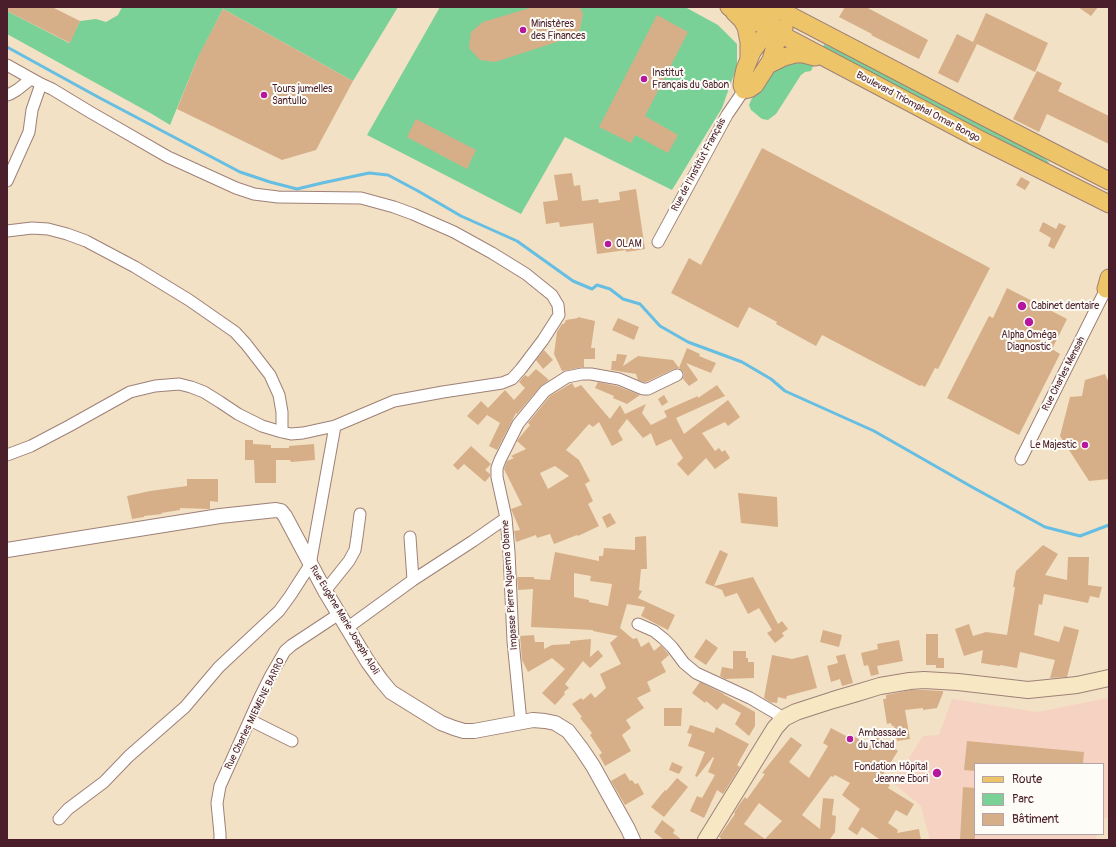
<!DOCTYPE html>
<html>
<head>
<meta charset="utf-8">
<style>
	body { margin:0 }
	#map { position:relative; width:1116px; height:847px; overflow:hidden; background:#f2e1c4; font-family:Pangolin,sans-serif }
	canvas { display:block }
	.frame { position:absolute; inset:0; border:8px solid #4a1f2b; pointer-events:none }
	.legend { position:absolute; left:974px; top:763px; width:130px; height:72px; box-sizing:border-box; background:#fdfcf7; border:1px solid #b5a4a5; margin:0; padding:5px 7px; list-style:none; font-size:12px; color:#4a1f2b }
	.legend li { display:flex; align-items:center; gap:8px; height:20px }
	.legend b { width:20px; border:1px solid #b5a4a5 }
</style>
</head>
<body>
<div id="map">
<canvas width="1116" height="847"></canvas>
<div class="frame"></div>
<ul class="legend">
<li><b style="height:5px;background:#eec469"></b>Route</li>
<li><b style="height:11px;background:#7ad197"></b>Parc</li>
<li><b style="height:11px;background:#d6af89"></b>Bâtiment</li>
</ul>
</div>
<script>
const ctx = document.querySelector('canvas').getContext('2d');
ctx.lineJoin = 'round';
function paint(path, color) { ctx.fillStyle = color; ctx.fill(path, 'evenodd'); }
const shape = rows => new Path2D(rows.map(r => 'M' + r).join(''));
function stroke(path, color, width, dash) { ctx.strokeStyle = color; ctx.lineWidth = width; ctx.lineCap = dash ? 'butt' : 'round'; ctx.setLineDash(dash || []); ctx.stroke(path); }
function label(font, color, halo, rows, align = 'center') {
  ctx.font = font + ' Pangolin,sans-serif'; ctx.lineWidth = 4; ctx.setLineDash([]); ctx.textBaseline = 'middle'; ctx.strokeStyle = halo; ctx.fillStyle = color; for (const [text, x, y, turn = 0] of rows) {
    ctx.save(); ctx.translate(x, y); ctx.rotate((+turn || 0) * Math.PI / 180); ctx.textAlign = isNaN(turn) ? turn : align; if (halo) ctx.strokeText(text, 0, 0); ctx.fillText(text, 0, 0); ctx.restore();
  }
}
paint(shape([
	[1109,698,1109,818,1103,818,1103,764,975,764,975,834,1097,834,1096,840,930,840,921,806,893,783,923,736,939,735,952,699,1037,712]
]), '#f5d2c2');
paint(shape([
	[122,7,398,7,353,81,223,9,196,62,170,125,152,114,7,34,7,11,69,43,80,21,96,19,106,22,118,15],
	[440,7,685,7,718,25,737,44,737,66,722,108,672,190,565,137,521,214,367,135],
	[824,44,858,60,1039,154,1049,162,1048,164,823,48],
	[794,61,814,64,811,71,805,72,801,75,776,114,768,120,762,119,751,110,749,105,751,100,772,71]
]), '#7ad197');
stroke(shape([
	[7,47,98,97,240,172,270,182,297,189,322,183,369,173,388,175,418,191,461,216,517,241,573,281,592,289,597,285,610,289,623,299,640,304,660,326,688,342,742,362,771,379,785,391,874,431,972,487,1045,527,1080,536,1109,525]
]), '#66bee3', 3);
paint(shape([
	[7,7,52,7,80,21,70,43,7,11],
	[533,7,580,7,583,14,580,30,569,38,495,62,480,60,469,48,471,32,483,22],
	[845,7,866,7,928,40,919,59,871,35,872,34,839,17],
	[1078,7,1098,7,1091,16],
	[223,9,353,81,316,150,282,160,177,109,198,57],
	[986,13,1048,43,1035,72,973,42],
	[657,15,688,32,645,116,678,135,668,153,635,135,631,143,599,127],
	[957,34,977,44,958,83,938,73],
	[1037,71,1062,83,1058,91,1109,116,1109,144,1047,114,1039,132,1013,119],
	[416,119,476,150,467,169,407,137],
	[762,148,990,268,938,369,935,368,925,387,921,385,920,386,822,335,816,346,776,324,777,322,749,307,738,328,671,293,689,258,701,265],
	[572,173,574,186,580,185,582,201,598,199,599,203,620,200,619,192,636,189,645,249,626,252,626,250,597,254,593,223,560,227,559,222,546,224,543,202,558,200,554,175],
	[1021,177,1030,182,1025,190,1016,185],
	[1043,222,1056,229,1059,223,1066,226,1054,249,1048,246,1051,238,1039,231],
	[1007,288,1067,319,1052,349,1060,354,1019,435,947,398,989,316,993,318],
	[578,317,595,321,591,348,595,348,595,359,584,359,584,367,562,371,554,354,557,332,562,324,564,324,566,320,578,318],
	[618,318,639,327,634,340,612,330],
	[687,348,700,354,699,356,716,363,711,373,686,363,698,380,689,386,683,379,684,375,683,372,679,368],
	[544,350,553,360,543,369,536,360],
	[617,354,627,355,623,366,638,356,673,360,679,368,674,369,646,382,644,382,638,380,636,374,611,370,612,361,616,361],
	[536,369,549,380,540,387,517,414,516,413,497,450,489,446,500,423,487,415,478,425,467,416,481,401,488,408,505,390,514,400,525,388,519,382,525,375,528,377],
	[1105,374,1109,383,1109,479,1089,481,1060,436,1070,397,1082,396,1085,380],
	[598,382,617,386,640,395,627,404,613,398,614,396,595,388],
	[572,383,575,388,581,385,610,419,620,405,625,414,646,404,642,413,651,425,667,417,664,411,698,396,698,398,717,385,725,396,676,418,684,434,728,400,740,417,728,426,725,422,702,433,715,451,719,448,722,452,725,450,730,458,715,469,706,458,688,476,677,464,683,458,671,439,656,446,651,433,643,438,627,419,618,431,623,440,612,446,599,422,593,427,589,424,566,450,579,460,590,481,585,484,593,501,588,504,599,526,578,536,577,535,554,544,550,534,537,538,536,535,516,542,514,531,520,530,511,509,522,505,504,469,507,461,514,458,511,456,526,449,517,441,520,437,530,425,528,423,550,396],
	[555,466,569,476,548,489,540,473],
	[664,395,668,402,662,406,658,399],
	[245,440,253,440,253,444,271,445,271,448,289,448,289,446,314,444,315,460,291,462,290,460,276,460,276,483,255,483,254,460,245,460],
	[471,446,491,464,485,470,490,474,490,476,485,482,464,464,458,470,453,465],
	[187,479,218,479,218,502,210,501,210,509,180,508,180,510,161,513,162,514,144,516,144,517,132,519,127,496,150,491,187,486],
	[738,493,777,497,778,527,741,523],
	[610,513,616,523,607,528,602,517],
	[646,536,647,569,641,569,639,590,642,591,638,598,675,615,668,630,641,616,645,607,627,604,620,628,633,639,637,638,641,647,649,642,654,651,661,645,669,655,661,662,666,672,647,682,651,691,637,698,644,708,626,720,631,728,622,735,631,751,605,766,599,755,602,753,590,735,592,733,580,718,582,717,572,704,581,698,583,700,591,693,595,698,606,688,600,674,621,664,610,643,618,636,593,631,593,630,531,627,533,589,518,590,517,577,534,577,534,579,550,580,555,552,599,561,599,556,603,556,604,548,635,550,635,537],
	[574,573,591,576,590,581,612,584,608,606,589,602,589,600,574,597],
	[1043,545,1058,554,1045,575,1067,580,1068,557,1089,557,1088,585,1102,587,1099,598,1090,596,1088,603,1044,594,1042,605,1039,604,1034,635,1059,642,1064,626,1079,630,1067,677,1050,678,1055,660,1020,652,1017,668,1000,665,1000,666,981,663,983,650,964,656,955,629,969,624,973,636,986,632,1007,635,1015,587,1013,587,1016,571],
	[720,550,728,554,714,586,753,577,778,624,782,621,788,629,782,633,784,636,775,643,767,633,772,630,759,608,748,614,737,593,725,597,722,590,705,583],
	[823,630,842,635,839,647,820,642],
	[926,634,938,634,938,658,944,658,944,668,936,668,936,665,926,665],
	[534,635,535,642,544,642,544,649,552,645,570,644,570,641,591,639,590,657,598,650,603,656,590,668,583,661,565,684,569,688,564,692,565,694,555,705,542,693,565,669,552,658,528,672,522,660,520,636],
	[706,639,718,648,706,665,694,657],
	[899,640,903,661,877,666,879,674,871,676,868,665,864,666,861,653,878,649,877,644],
	[733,651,746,651,746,658,748,658,748,662,754,662,754,678,725,679,720,676,722,667,733,669],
	[845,654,853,683,842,686,840,679,831,682,827,666,838,663,836,656],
	[772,655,792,659,808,655,817,688,787,696,786,699,778,697,777,703,770,702,764,698],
	[700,682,724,694,723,694,755,712,755,726,749,736,735,724,741,713,723,703,717,710,706,701,705,703,692,693],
	[911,690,924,690,943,691,943,693,937,708,923,710,923,708,905,710,910,739,897,741,894,726,892,726,891,723,887,724,883,699,886,699,886,695],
	[664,708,682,708,681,726,664,726],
	[690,725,714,733,716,727,749,744,737,765,740,767,723,794,717,790,704,818,690,811,697,796,702,798,715,775,708,772,714,758,713,757,697,777,695,776,705,752,688,746,692,734,687,733],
	[831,728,848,737,850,734,870,746,877,736,898,751,880,779,890,785,888,788,914,804,907,816,896,810,888,823,898,830,897,833,919,829,921,840,879,840,879,839,862,827,857,835,848,829,860,809,842,795,850,783,835,775,833,777,831,776,802,815,820,829,823,798,834,799,832,815,836,816,835,832,830,839,824,840,723,840,719,837,735,814,734,813,739,805,745,797,747,799,765,774,762,773,791,737,802,745,789,762,809,778,828,746,823,743],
	[759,803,782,821,765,839,744,824],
	[967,741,1084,752,1083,764,975,764,975,771,964,770],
	[672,762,683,767,679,774,669,770],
	[625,773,630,781,632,780,635,784,638,783,644,794,625,805,611,781],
	[677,778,688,787,664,817,651,807,665,790,666,791],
	[963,787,975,788,975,840,960,840],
	[662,820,675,830,673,833,682,840,664,840,654,832]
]), '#d6af89');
const minor = shape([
	[7,65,41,84,52,89,90,112,168,157,236,188,254,194,278,197,361,198,394,207,413,214,454,232,492,253,526,274,552,295,558,305,559,315,543,340,521,369,512,379,502,383,443,392,394,401,335,426,303,433,291,434,282,432,262,426,238,414,220,402,204,392,191,387,179,384,155,386,130,392,69,426,31,446,7,455],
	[7,95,10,94,17,90,31,79],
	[7,181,29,132,32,110,41,84],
	[7,231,32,228,48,229,67,234,86,241,135,267,189,300,235,332,246,344,270,375,279,395,282,412,282,432],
	[658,242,727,115,744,90],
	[1021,459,1106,289],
	[410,537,413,580],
	[325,591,349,561,355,550,357,537,360,514],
	[638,624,654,631,664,639,672,647,684,663,696,673,750,698,784,718],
	[347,628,413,580,473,541,506,518],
	[250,720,292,741],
	[521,722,513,641,509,552,506,518,497,477,497,468,500,460,518,424,545,391,567,377,582,374,591,374,619,379,638,387,643,389,648,389,677,375],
	[59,819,68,809,104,782,129,756,185,707,219,667,279,611,290,596,310,565,335,426],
	[220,840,220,834,217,803,220,786,260,697,271,675,285,651,292,645,339,614]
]);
const tertiary = shape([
	[7,550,220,516,276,510,281,511,285,516,325,591,368,662,381,680,391,692,441,723,454,728,464,731,474,731,533,720,545,721,555,723,568,731,581,748,593,766,628,829,633,840]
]);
const secondary = shape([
	[706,840,775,728,784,718,796,712,833,700,857,693,880,686,910,681,924,680,958,682,1028,690,1077,685,1109,678]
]);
const primary = shape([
	[729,7,977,138,1109,204],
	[757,7,768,17,772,24,775,33,776,39,776,43,771,60,755,85,749,89,744,90,742,85,743,78,745,69,752,52,759,42,768,33,774,30,784,28],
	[774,7,971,110,1109,181],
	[734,12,742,20,746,27,749,42,749,59],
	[768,65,784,57,795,54,803,54,815,57],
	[1106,289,1109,278]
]);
stroke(minor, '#9e8078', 13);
stroke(tertiary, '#9e8078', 16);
stroke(secondary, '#9e8078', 18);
stroke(primary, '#9e8078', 19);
stroke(minor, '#fff', 11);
stroke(tertiary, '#fff', 14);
stroke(secondary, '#f8e7c3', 16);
stroke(primary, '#eec469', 17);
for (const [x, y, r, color] of [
	[523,30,4,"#b5179e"],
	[644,79,4,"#b5179e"],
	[264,95,4,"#b5179e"],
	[608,244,4,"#b5179e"],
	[1022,306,5,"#b5179e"],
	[1029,322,5,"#b5179e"],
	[1085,445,4,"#b5179e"],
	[850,739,4,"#b5179e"],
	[937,773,5,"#b5179e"]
]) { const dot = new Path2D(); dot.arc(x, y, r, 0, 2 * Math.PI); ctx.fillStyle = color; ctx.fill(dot); stroke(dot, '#fdfcf7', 1.5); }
label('10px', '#4a1f2b', '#fdfcf7', [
	["Ministères",531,24],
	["des Finances",531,36],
	["Institut",652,73],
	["Français du Gabon",652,85],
	["Tours jumelles",272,89],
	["Santullo",272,101],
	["OLAM",616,244],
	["Cabinet dentaire",1031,306],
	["Alpha Oméga",1029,335,"center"],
	["Diagnostic",1029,347,"center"],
	["Le Majestic",1077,445,"right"],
	["Ambassade",858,733],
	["du Tchad",858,745],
	["Fondation Hôpital",928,767,"right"],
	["Jeanne Ebori",928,779,"right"]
], 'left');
label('10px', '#4a1f2b', '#fdfcf7', [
	["Boulevard Triomphal Omar Bongo",918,107,28],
	["Rue de l'Institut Français",699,165,-62],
	["Rue Charles Mensah",1064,374,-63],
	["Impasse Pierre Nguema Obame",510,585,-94],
	["Rue Eugène Marie Joseph Aloli",344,620,59],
	["Rue Charles MIEMENE BARRO",255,714,-64]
]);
</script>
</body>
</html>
